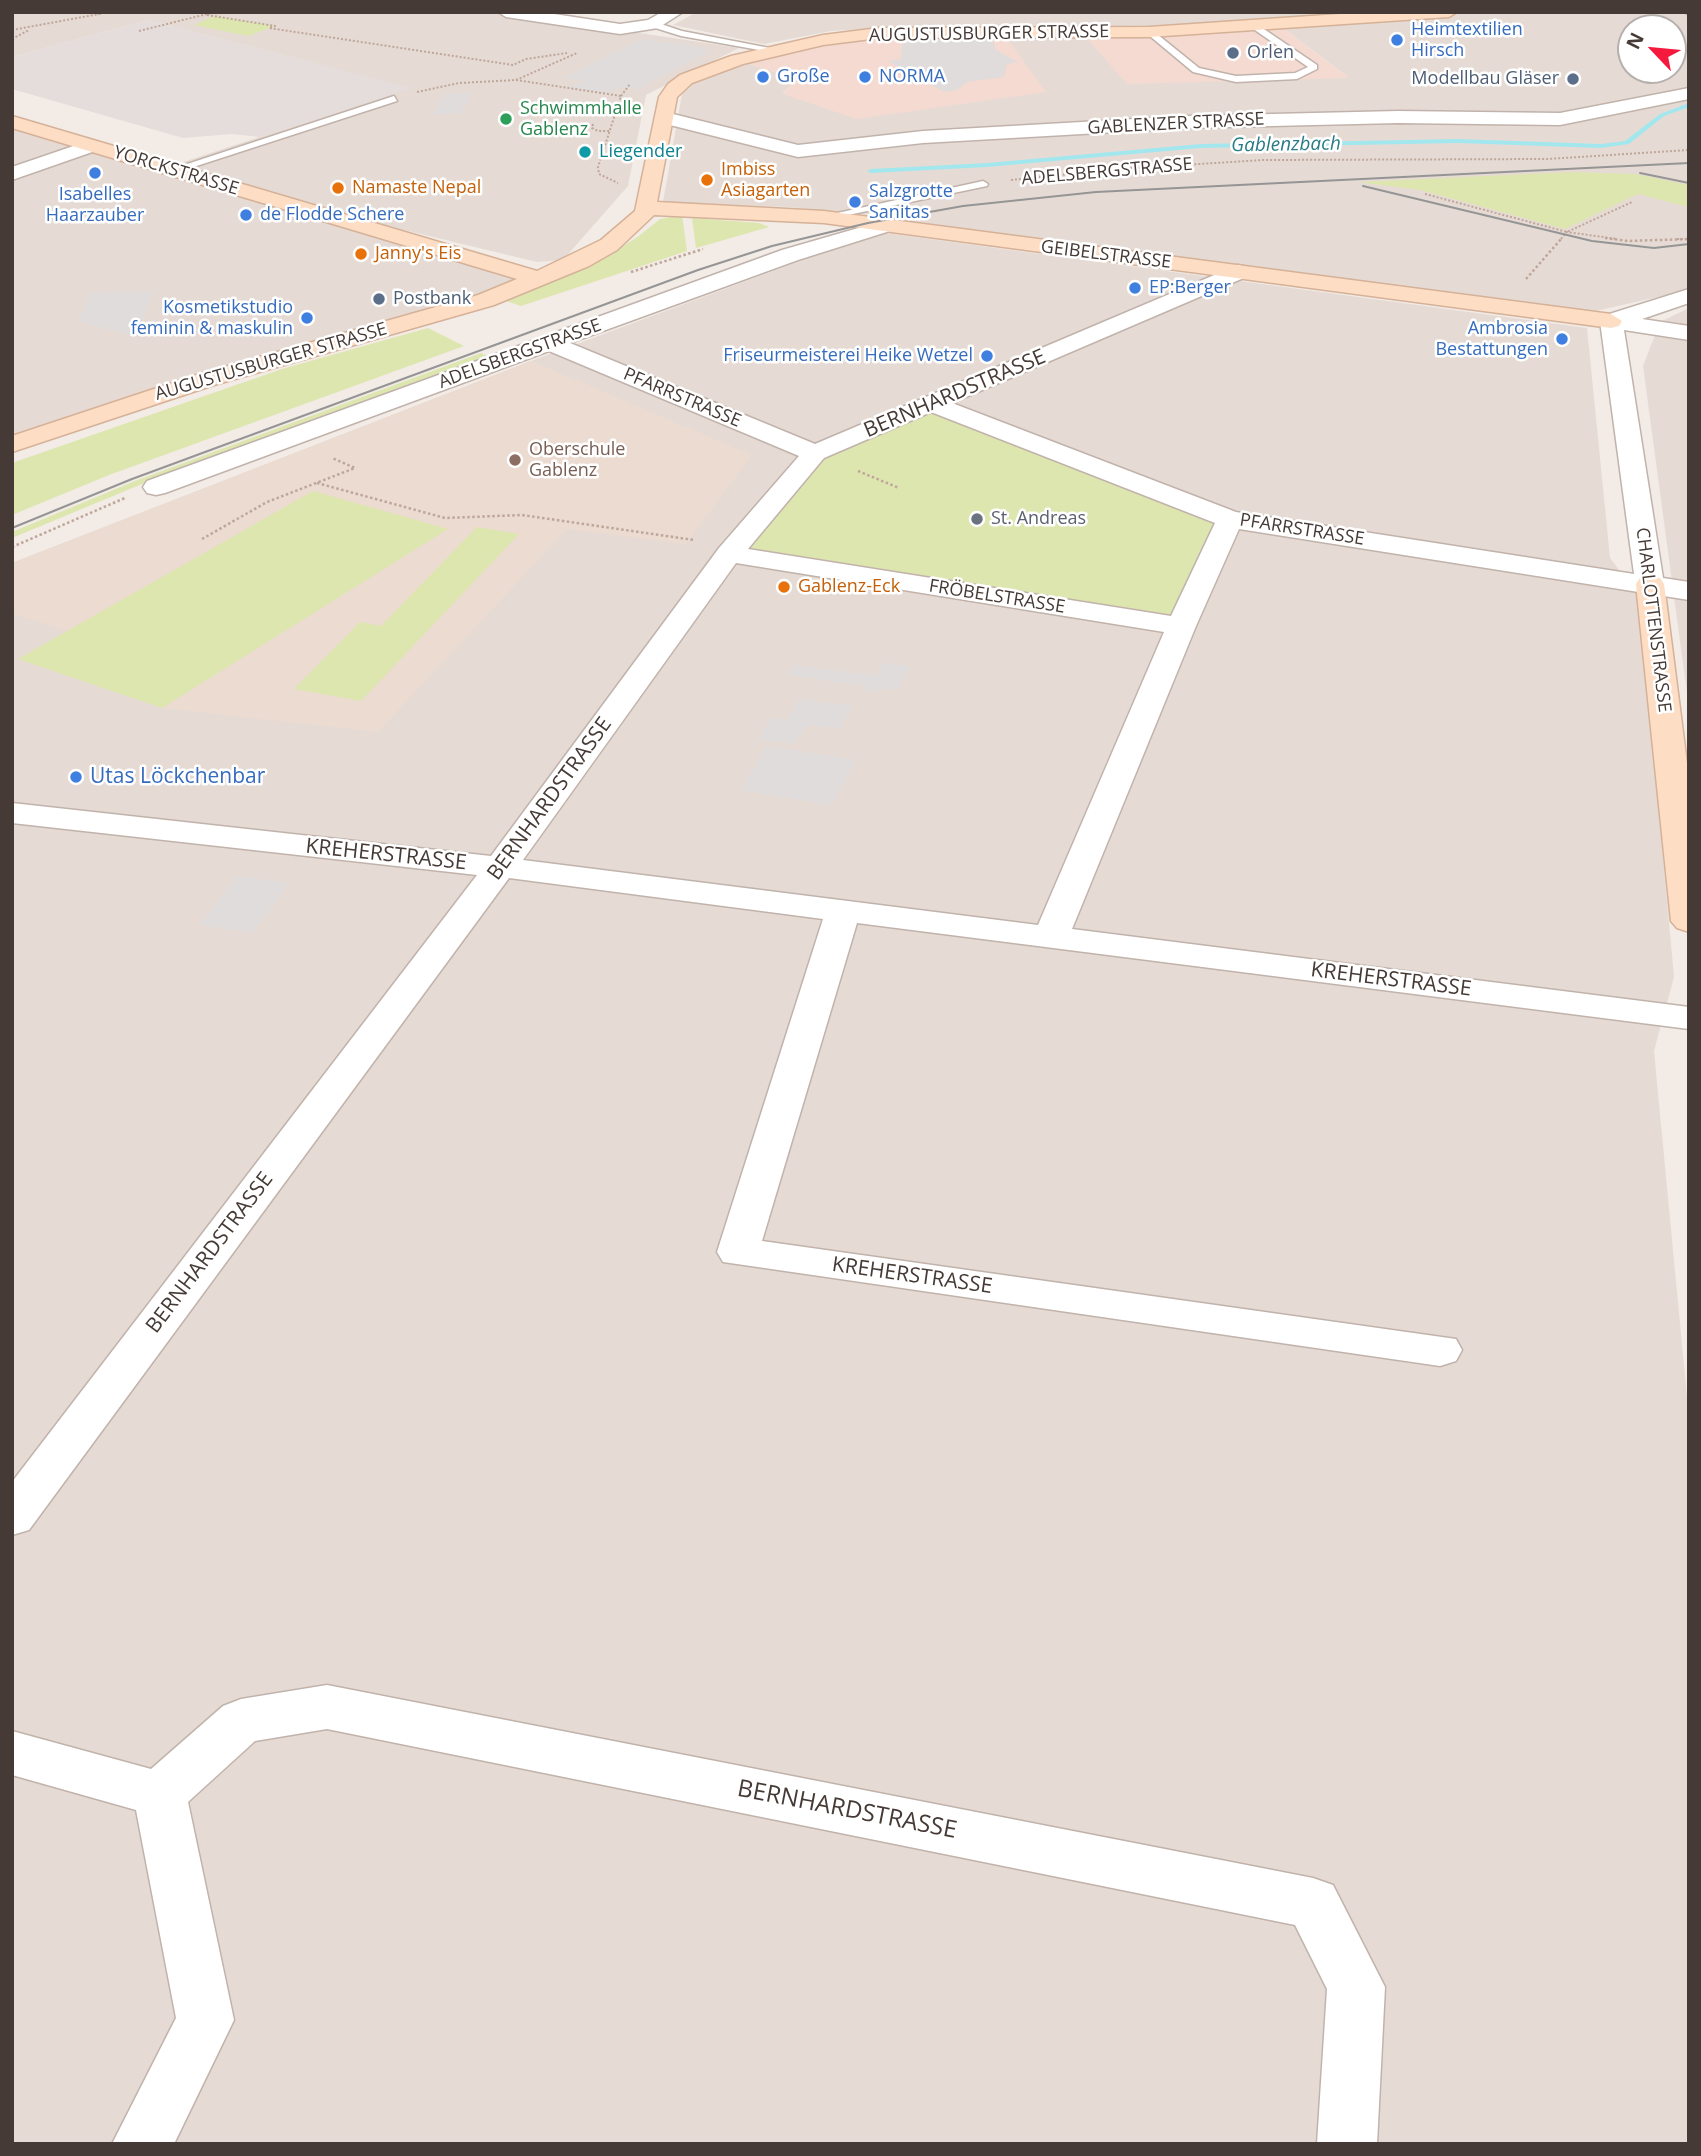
<!DOCTYPE html>
<html>
<head>
<meta charset="utf-8">
<style>
	body { margin:0 }
	#map { position:relative; width:1701px; height:2156px; overflow:hidden; background:#f2ebe6; font-family:"Open Sans",sans-serif }
	canvas { display:block }
	.frame { position:absolute; inset:0; border:14px solid #453a35; pointer-events:none }
	.north { position:absolute; left:1617px; top:14px; width:70px; height:70px; box-sizing:border-box; background:#fff; border:2px solid #b5b0ae; border-radius:50%; rotate:296deg; font-size:19px; font-weight:700; line-height:28px; text-align:center; color:#453a35 }
	.north::after { content:''; display:block; margin:auto; width:24px; height:32px; background:#f51a3d; clip-path:polygon(50% 0,100% 100%,50% 72%,0 100%) }
</style>
</head>
<body>
<div id="map">
<canvas width="1701" height="2156"></canvas>
<div class="frame"></div>
<div class="north">N</div>
</div>
<script>
const ctx = document.querySelector('canvas').getContext('2d');
ctx.lineJoin = 'round';
function paint(path, color) { ctx.fillStyle = color; ctx.fill(path, 'evenodd'); }
const shape = rows => new Path2D(rows.map(r => 'M' + r).join(''));
function stroke(path, color, width, dash) { ctx.strokeStyle = color; ctx.lineWidth = width; ctx.lineCap = dash ? 'butt' : 'round'; ctx.setLineDash(dash || []); ctx.stroke(path); }
function label(font, color, halo, rows, align = 'center') {
  ctx.font = font + ' "Open Sans",sans-serif'; ctx.lineWidth = 5; ctx.setLineDash([]); ctx.textBaseline = 'middle'; ctx.strokeStyle = halo; ctx.fillStyle = color; for (const [text, x, y, turn = 0] of rows) {
    ctx.save(); ctx.translate(x, y); ctx.rotate((+turn || 0) * Math.PI / 180); ctx.textAlign = isNaN(turn) ? turn : align; if (halo) ctx.strokeText(text, 0, 0); ctx.fillText(text, 0, 0); ctx.restore();
  }
}
paint(shape([
	[12,12,501,12,739,48,646,95,628,186,563,260,537,262,263,196,168,167,409,88,148,20,12,57],
	[697,12,1405,12,1147,30,880,28,831,31,764,44,673,25],
	[1488,12,1689,12,1689,290,1591,312,954,230,871,215,789,207,663,202,682,94,693,82,747,63,796,79,783,93,1045,92,1005,36,1085,36,1348,77,1282,27],
	[1631,28,1673,28,1673,70,1631,70],
	[12,124,525,280,12,441],
	[878,232,1587,328,1610,558,1639,596,1674,977,1654,1051,1689,1418,1689,2144,12,2144,12,563,531,361],
	[1689,308,1689,708,1643,366,1660,322]
]), '#e6dbd4');
paint(shape([
	[1282,27,1349,78,1127,84,1085,36],
	[919,36,1005,36,1046,92,857,119,783,94,795,79,747,63,838,42]
]), '#f4dad1');
paint(shape([
	[148,20,411,88,260,137,232,134,183,138,12,89,12,57]
]), '#e5dddb');
paint(shape([
	[531,361,752,455,686,544,567,529,378,732,162,708,18,659,67,631,12,613,12,563]
]), '#ebdbd0');
paint(shape([
	[214,16,275,26,248,36,194,25],
	[1572,172,1635,174,1689,185,1689,207,1638,194,1565,229,1420,190,1358,182],
	[682,215,687,251,521,306,506,301,592,266,639,236,660,219],
	[692,218,759,223,769,227,696,248],
	[428,328,464,346,109,475,12,515,12,463,282,369],
	[481,353,487,356,142,484,12,538,12,532,135,481],
	[934,405,1230,519,1181,626,737,546,815,453],
	[313,491,448,529,162,708,18,659],
	[477,527,519,534,361,701,294,689,360,622,381,626]
]), '#dee6af');
paint(shape([
	[642,39,702,47,708,52,636,90,619,87,607,93,570,88,582,81,563,78],
	[902,39,992,39,996,50,1018,62,1007,64,1004,77,967,82,957,90,944,92,888,61,901,59],
	[446,93,471,94,460,114,432,114],
	[154,291,135,337,79,321,89,293],
	[883,663,910,666,897,690,879,688,876,692,863,691,866,686,787,675,793,665,876,676],
	[799,699,853,706,839,729,807,725,795,744,758,740,772,718,787,720],
	[767,746,856,760,831,805,740,790],
	[237,876,289,883,253,933,200,925]
]), '#e0dcdb');
paint(shape([
	[1689,103,1689,107,1664,116,1629,144,1601,148,1458,143,1201,148,987,167,871,173,867,171,871,169,987,163,1201,144,1458,139,1601,144,1625,141,1660,114,1689,103]
]), '#a3e7ee');
const lane = shape([
	[652,21,682,31,780,50,776,53,681,36,649,26,652,21],
	[1255,23,1317,65,1317,69,1297,79,1236,82,1193,72,1145,32,1152,30,1199,68,1236,76,1295,73,1308,67,1252,28,1255,23],
	[394,96,397,101,178,172,169,170,394,96],
	[983,181,988,184,987,186,824,220,819,217,983,181]
]);
const street = shape([
	[498,12,541,12,620,24,648,20,662,12,683,12,658,28,620,34,506,17,498,12],
	[1689,88,1689,99,1560,125,1398,123,1188,128,923,143,798,157,658,122,656,118,665,112,798,145,923,131,1188,116,1398,111,1560,113,1689,88],
	[91,140,101,146,98,150,12,180,12,167,91,140],
	[886,220,896,226,893,230,798,260,570,343,815,444,1238,265,1246,267,1249,272,1246,277,952,403,1236,512,1634,574,1600,321,1603,316,1689,289,1689,303,1642,319,1689,326,1689,340,1624,330,1663,578,1689,582,1689,600,1239,529,1196,626,1072,929,1689,1007,1689,1029,857,923,762,1241,1456,1339,1462,1350,1456,1361,1440,1366,723,1262,717,1252,823,919,509,878,29,1530,12,1535,12,1482,477,875,12,823,12,803,491,856,719,548,799,456,549,351,165,493,156,495,147,493,143,487,147,481,782,250,886,220],
	[931,412,1215,523,1171,616,748,549,824,458,931,412],
	[736,563,1164,632,1038,925,523,860,736,563],
	[327,1685,1313,1878,1333,1885,1385,1987,1377,2144,1317,2144,1327,1989,1295,1925,327,1729,255,1741,188,1802,234,2020,174,2144,112,2144,176,2018,136,1810,12,1775,12,1731,151,1769,223,1706,241,1699,327,1685]
]);
const secondary = shape([
	[1370,12,1457,12,1449,17,1149,37,879,38,823,45,743,64,692,83,677,97,657,202,824,211,1611,314,1622,321,1619,326,1611,328,824,223,654,215,617,250,589,266,494,305,214,385,12,452,12,436,196,375,478,295,517,279,12,128,12,116,537,271,601,240,635,211,659,97,668,84,680,75,731,56,823,35,879,28,1149,27,1370,12],
	[1650,575,1660,578,1664,584,1689,779,1689,932,1677,928,1671,921,1636,584,1640,578,1650,575]
]);
stroke(lane, '#c1b3ab', 3);
stroke(street, '#c1b3ab', 3);
stroke(secondary, '#d5b198', 3);
stroke(shape([
	[1682,12,1689,15],
	[99,14,107,12],
	[207,15,275,26,269,28,513,65,526,59,567,53],
	[12,30,99,14,95,12],
	[139,31,215,12],
	[12,39,29,30],
	[516,80,621,96,598,167,599,174,618,183],
	[417,92,459,83,516,80,577,53],
	[621,96,630,84],
	[593,124,592,128,598,131,610,131],
	[1011,180,1117,169,1264,160,1547,159,1689,150],
	[1425,194,1567,232,1632,202],
	[1561,239,1567,232,1617,239],
	[1677,239,1689,239]
]), '#bfa69a', 2, [2, 2]);
stroke(shape([
	[1605,238,1628,241,1689,239],
	[631,272,703,249],
	[1526,279,1562,238],
	[858,471,899,488],
	[317,483,445,518,522,515,694,540],
	[202,539,267,502,355,468,332,458],
	[12,547,125,498]
]), '#bfa69a', 2.5, [2.5, 2.5]);
paint(lane, '#fff');
paint(street, '#fff');
paint(secondary, '#fddec5');
stroke(shape([
	[1640,173,1689,183],
	[1363,186,1592,241,1654,248,1689,244],
	[12,528,132,479,698,270,772,246,868,223,963,206,1096,192,1689,163]
]), '#959595', 2);
for (const [x, y, r, color] of [
	[1397,40,7,"#3f7fe0"],
	[1233,53,7,"#5c6f8a"],
	[763,77,7,"#3f7fe0"],
	[865,77,7,"#3f7fe0"],
	[1573,79,7,"#5c6f8a"],
	[506,119,7,"#2e9e5b"],
	[585,152,7,"#0f9aa8"],
	[95,173,7,"#3f7fe0"],
	[707,180,7,"#e8710a"],
	[338,188,7,"#e8710a"],
	[855,202,7,"#3f7fe0"],
	[246,215,7,"#3f7fe0"],
	[361,254,7,"#e8710a"],
	[1135,288,7,"#3f7fe0"],
	[379,299,7,"#5c6f8a"],
	[307,318,7,"#3f7fe0"],
	[1562,339,7,"#3f7fe0"],
	[987,356,7,"#3f7fe0"],
	[515,460,7,"#8d6e63"],
	[977,519,7,"#6b7280"],
	[784,587,7,"#e8710a"],
	[76,777,7,"#3f7fe0"]
]) { const dot = new Path2D(); dot.arc(x, y, r, 0, 2 * Math.PI); ctx.fillStyle = color; ctx.fill(dot); stroke(dot, '#fff', 2.5); }
label('18px', '#366cbe', '#fff', [
	["Heimtextilien",1411,30],
	["Hirsch",1411,51],
	["Große",777,77],
	["NORMA",879,77],
	["Salzgrotte",869,192],
	["Sanitas",869,213],
	["Isabelles",95,195,"center"],
	["Haarzauber",95,216,"center"],
	["de Flodde Schere",260,215],
	["EP:Berger",1149,288],
	["Kosmetikstudio",293,308,"right"],
	["feminin & maskulin",293,329,"right"],
	["Ambrosia",1548,329,"right"],
	["Bestattungen",1548,350,"right"],
	["Friseurmeisterei Heike Wetzel",973,356,"right"]
], 'left');
label('18px', '#453a35', '#fff', [
	["AUGUSTUSBURGER STRASSE",989,34,-1],
	["GABLENZER STRASSE",1176,124,-3],
	["YORCKSTRASSE",176,171,17],
	["ADELSBERGSTRASSE",1107,172,-5],
	["GEIBELSTRASSE",1106,255,7],
	["ADELSBERGSTRASSE",520,354,-20],
	["AUGUSTUSBURGER STRASSE",271,362,-16],
	["PFARRSTRASSE",682,398,23],
	["PFARRSTRASSE",1302,530,9],
	["FRÖBELSTRASSE",997,597,9],
	["CHARLOTTENSTRASSE",1653,620,83]
]);
label('18px', '#4e5e75', '#fff', [
	["Orlen",1247,53],
	["Modellbau Gläser",1559,79,"right"],
	["Postbank",393,299]
], 'left');
label('18px', '#27864d', '#fff', [
	["Schwimmhalle",520,109],
	["Gablenz",520,130]
], 'left');
label('18px', '#0d838f', '#fff', [
	["Liegender",599,152]
], 'left');
label('18px', '#c56008', '#fff', [
	["Imbiss",721,170],
	["Asiagarten",721,191],
	["Namaste Nepal",352,188],
	["Janny's Eis",375,254],
	["Gablenz-Eck",798,587]
], 'left');
label('18px', '#785e54', '#fff', [
	["Oberschule",529,450],
	["Gablenz",529,471]
], 'left');
label('18px', '#5b616d', '#fff', [
	["St. Andreas",991,519]
], 'left');
label('italic 19px', '#297c87', '#fff', [
	["Gablenzbach",1286,145,-1]
]);
label('21px', '#453a35', '#fff', [
	["BERNHARDSTRASSE",955,394,-23],
	["BERNHARDSTRASSE",550,799,-54],
	["KREHERSTRASSE",386,855,6],
	["KREHERSTRASSE",1391,980,7],
	["BERNHARDSTRASSE",210,1253,-53],
	["KREHERSTRASSE",912,1276,8]
]);
label('21px', '#366cbe', '#fff', [
	["Utas Löckchenbar",90,777]
], 'left');
label('24px', '#453a35', '#fff', [
	["BERNHARDSTRASSE",847,1810,11]
]);
</script>
</body>
</html>
